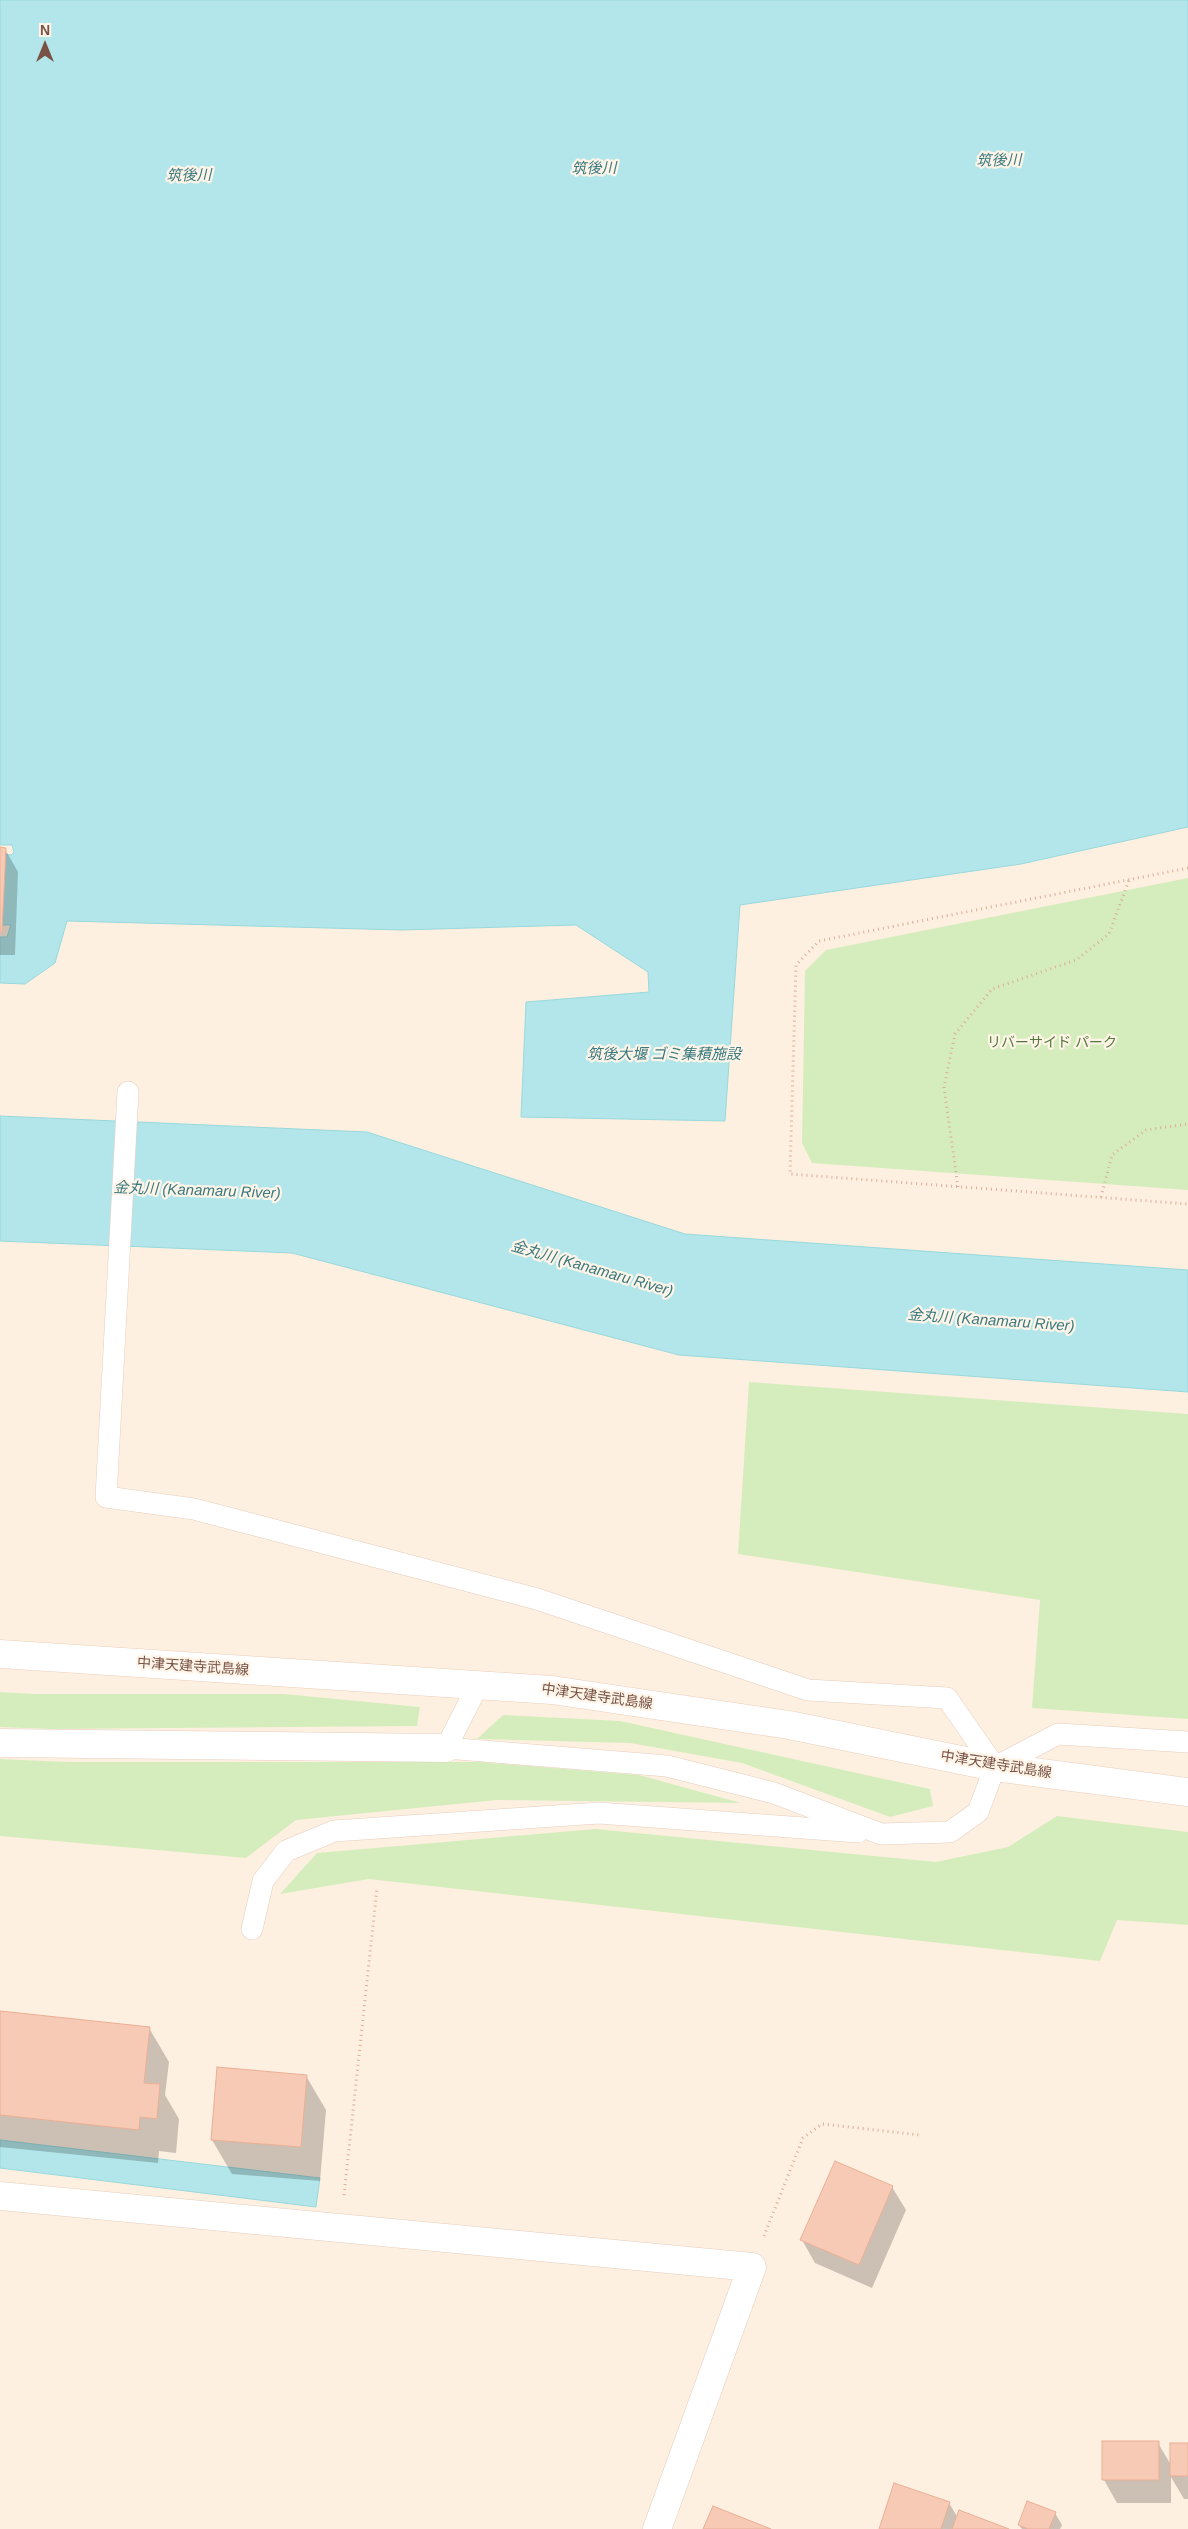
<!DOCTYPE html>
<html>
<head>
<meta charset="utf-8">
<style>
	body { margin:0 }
	#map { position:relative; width:1188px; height:2529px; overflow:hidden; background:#fef0e0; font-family:Arial,sans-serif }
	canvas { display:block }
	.north { position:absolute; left:20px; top:20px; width:50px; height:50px; -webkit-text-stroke:4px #fff4e8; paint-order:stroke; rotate:0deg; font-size:14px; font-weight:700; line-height:20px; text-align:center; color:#785345 }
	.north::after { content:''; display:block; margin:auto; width:18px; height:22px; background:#785345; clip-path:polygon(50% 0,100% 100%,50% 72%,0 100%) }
</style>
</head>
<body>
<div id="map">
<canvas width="1188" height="2529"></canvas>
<div class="north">N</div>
</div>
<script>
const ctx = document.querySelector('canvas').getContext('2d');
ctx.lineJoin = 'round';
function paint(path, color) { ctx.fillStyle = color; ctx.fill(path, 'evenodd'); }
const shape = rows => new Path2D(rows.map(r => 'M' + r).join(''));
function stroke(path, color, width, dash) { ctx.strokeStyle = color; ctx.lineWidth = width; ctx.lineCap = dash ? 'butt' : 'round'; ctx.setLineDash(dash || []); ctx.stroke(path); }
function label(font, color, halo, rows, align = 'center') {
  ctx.font = font + ' Arial,"Noto Sans JP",sans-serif'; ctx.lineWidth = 4.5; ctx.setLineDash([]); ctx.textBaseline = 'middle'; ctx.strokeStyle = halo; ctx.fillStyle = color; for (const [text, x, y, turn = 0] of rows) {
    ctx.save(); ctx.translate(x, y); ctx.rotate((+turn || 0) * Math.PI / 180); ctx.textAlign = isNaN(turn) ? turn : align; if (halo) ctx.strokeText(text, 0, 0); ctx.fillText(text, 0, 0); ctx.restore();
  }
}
paint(shape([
	[1188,878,1188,1190,812,1163,802,1143,805,971,826,950],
	[749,1382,1188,1414,1188,1719,1032,1708,1040,1600,738,1554],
	[0,1692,34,1694,284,1694,420,1707,417,1726,50,1729,0,1727],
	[503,1715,620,1721,930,1789,933,1806,890,1817,742,1763,630,1743,477,1739],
	[0,1759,67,1762,480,1762,639,1775,741,1803,497,1800,296,1820,246,1858,0,1836],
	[1057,1816,1188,1832,1188,1925,1117,1920,1100,1961,369,1879,280,1894,317,1853,595,1829,936,1862,1008,1847]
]), '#d5edbd');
const water = shape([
	[0,0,1188,0,1188,827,1021,864,740,905,725,1121,521,1117,526,1002,649,992,648,972,576,925,401,930,67,921,55,963,25,984,0,983,0,937,7,937,11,925,0,925,0,854,11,855,14,852,12,845,0,845,0,0],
	[0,1116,367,1132,685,1234,1188,1270,1188,1392,679,1355,292,1253,0,1241,0,1116],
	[0,2140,320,2178,316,2207,0,2168,0,2140]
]);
paint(water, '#b3e6ea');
stroke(water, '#98d8dc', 1);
paint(shape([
	[0,849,5,849,18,872,15,955,0,955],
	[0,2013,149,2028,169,2062,165,2095,179,2119,176,2153,159,2151,158,2163,0,2147],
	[306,2076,326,2110,320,2181,232,2174,212,2140],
	[892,2187,906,2210,872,2288,815,2263,802,2240],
	[1158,2443,1171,2465,1188,2445,1188,2499,1184,2499,1171,2477,1171,2503,1117,2503,1104,2480],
	[949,2503,958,2518,1006,2529,880,2529],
	[1055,2513,1062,2525,1060,2529,1022,2529,1019,2525]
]), '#0003');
const building = shape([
	[0,847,6,848,2,932,0,932,0,847],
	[0,2011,150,2027,144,2083,160,2084,157,2119,140,2117,139,2130,0,2115,0,2011],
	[217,2067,307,2075,301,2147,211,2140,217,2067],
	[835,2161,893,2186,859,2265,800,2240,835,2161],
	[1102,2441,1159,2441,1159,2480,1102,2480,1102,2441],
	[1170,2443,1188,2443,1188,2476,1170,2476,1170,2443],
	[894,2483,950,2502,941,2529,879,2529,894,2483],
	[1027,2501,1056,2512,1049,2529,1028,2529,1018,2525,1027,2501],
	[713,2506,771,2529,703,2529,713,2506],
	[959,2510,1009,2529,952,2529,959,2510]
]);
paint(building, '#f6cab5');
stroke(building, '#ebae94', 1);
const service = shape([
	[128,1092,106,1497,194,1509,537,1599,808,1690,947,1698,995,1767],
	[478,1685,446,1748,667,1766,774,1793,881,1834,950,1832,978,1812,995,1767,1058,1734,1188,1742],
	[252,1929,263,1881,286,1851,334,1831,599,1813,858,1832]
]);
const minor = shape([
	[0,1743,446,1748],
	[0,2196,752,2267,657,2529]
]);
const secondary = shape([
	[0,1654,552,1690,789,1725,995,1767,1188,1792]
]);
stroke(service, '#e5cdbe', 22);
stroke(minor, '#e5cdbe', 29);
stroke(secondary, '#ebcdba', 29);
stroke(shape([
	[1188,868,819,941,796,965,790,1174,1188,1204],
	[958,1187,944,1087,955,1034,992,989,1076,960,1109,934,1129,880],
	[1101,1197,1112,1155,1146,1130,1188,1124],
	[344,2195,377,1888],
	[764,2236,803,2138,822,2124,920,2135]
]), '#dbad98', 3, [1, 4]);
stroke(service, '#fff', 21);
stroke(minor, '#fff', 28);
stroke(secondary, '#fff', 28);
label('14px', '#527939', '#fff4e8', [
	["リバーサイド パーク",1052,1043]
]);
label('14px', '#785345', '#fff4e8', [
	["中津天建寺武島線",193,1667,4],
	["中津天建寺武島線",597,1697,8],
	["中津天建寺武島線",996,1765,9]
]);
label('italic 15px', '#37797e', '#fff4e8', [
	["筑後川",999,161,-1],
	["筑後川",594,169,-1],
	["筑後川",189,176,-1],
	["筑後大堰 ゴミ集積施設",664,1055],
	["金丸川 (Kanamaru River)",197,1191,2],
	["金丸川 (Kanamaru River)",592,1269,16],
	["金丸川 (Kanamaru River)",991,1321,4]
]);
</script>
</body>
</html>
